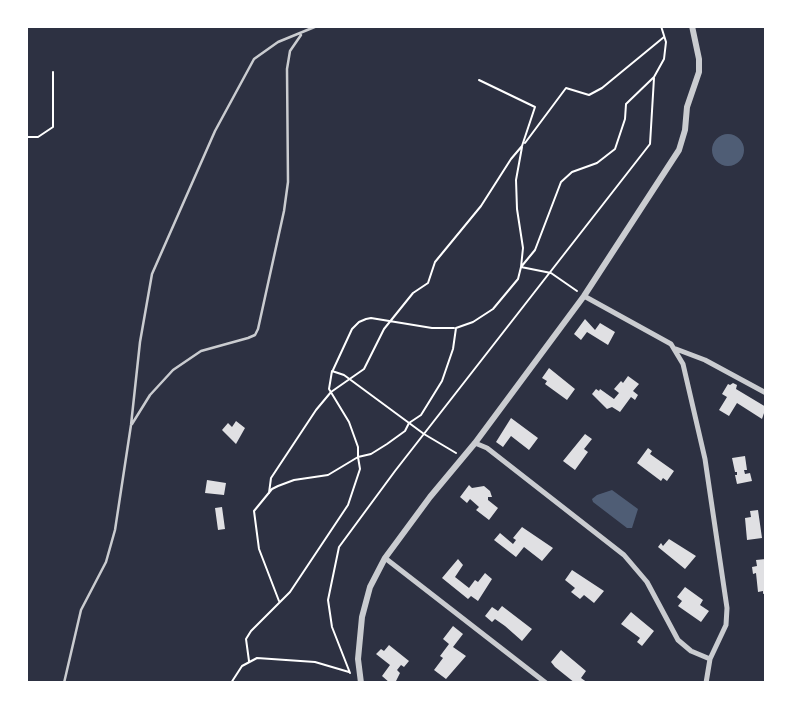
<!DOCTYPE html>
<html>
<head>
<meta charset="utf-8">
<style>
	body { margin:0 }
	#map { position:relative; width:792px; height:709px; overflow:hidden; background:#2d3142; font-family:"Asap Condensed",sans-serif }
	canvas { display:block }
	.frame { position:absolute; inset:0; border:28px solid #fff; pointer-events:none }
</style>
</head>
<body>
<div id="map">
<canvas width="792" height="709"></canvas>
<div class="frame"></div>
</div>
<script>
const ctx = document.querySelector('canvas').getContext('2d');
ctx.lineJoin = 'round';
function paint(path, color) { ctx.fillStyle = color; ctx.fill(path, 'evenodd'); }
const shape = rows => new Path2D(rows.map(r => 'M' + r).join(''));
function stroke(path, color, width, dash) { ctx.strokeStyle = color; ctx.lineWidth = width; ctx.lineCap = dash ? 'butt' : 'round'; ctx.setLineDash(dash || []); ctx.stroke(path); }
paint(shape([
	'712 150a16 16 0 1 1 32 0a16 16 0 1 1-32 0Z',
	[612,490,638,509,632,528,627,528,593,502,592,499,597,495]
]), '#4f5d75');
paint(shape([
	[585,319,595,330,600,323,615,332,608,345,587,332,581,340,574,334],
	[549,368,575,389,567,400,545,384,547,381,542,378],
	[628,376,639,384,633,391,638,395,635,400,631,397,620,412,612,407,607,409,592,394,596,389,599,391,600,389,614,399,619,393,614,389,621,381,623,383],
	[733,383,737,385,736,389,766,407,762,419,737,403,729,416,719,410,727,397,722,394,728,384,730,385],
	[511,418,538,438,529,450,511,436,503,447,496,442],
	[236,421,245,428,236,444,222,430,228,423,232,427],
	[585,434,592,439,584,449,588,452,575,470,563,461],
	[648,448,652,451,650,454,674,471,667,481,663,478,661,481,637,463],
	[745,456,747,470,744,470,745,474,750,473,752,481,737,484,735,475,737,475,737,472,735,472,732,458],
	[207,480,226,483,224,495,205,493],
	[469,485,472,488,484,486,490,491,492,497,488,497,488,500,498,508,489,520,476,510,479,507,470,499,467,503,460,497],
	[222,507,225,529,218,530,215,508],
	[758,510,762,538,747,540,745,518,751,517,750,511],
	[522,527,553,548,542,561,524,547,516,557,494,540,500,533,513,544,516,540,513,538],
	[669,539,696,556,685,569,658,547,661,543,663,546],
	[458,559,463,565,455,577,469,588,475,580,478,582,485,573,492,579,478,601,471,596,468,599,442,578],
	[766,559,766,593,763,594,763,591,758,592,756,573,753,574,752,567,757,566,756,560],
	[572,570,604,591,594,603,584,595,580,599,571,592,575,588,565,580],
	[685,587,703,600,700,605,709,611,701,622,678,606,682,601,677,597],
	[502,606,532,629,522,641,505,626,495,619,492,622,485,616,492,607,498,611],
	[631,612,654,631,642,646,637,642,640,638,621,624],
	[453,626,463,634,453,647,466,656,446,679,434,670,443,658,440,656,449,644,443,639],
	[389,645,409,661,404,667,401,665,397,670,400,673,395,683,390,683,382,676,390,665,376,654,381,649,384,651],
	[561,650,586,671,581,678,588,683,575,683,555,667,551,662]
]), '#e0e0e3');
stroke(shape([
	[26,137,38,137,53,127,53,72],
	[525,143,566,88,589,95,602,88,664,37],
	[522,147,516,180,517,209,523,248,521,267,551,273,577,291],
	[333,370,352,329,359,322,366,319,371,318,432,328,454,328],
	[269,493,271,478,316,410,331,392,364,369,384,329,413,293,428,283,435,262,481,206,511,159,522,146,535,107,479,80],
	[279,601,259,549,254,511,272,489,278,486,294,480,328,475,358,457,358,447,349,422,329,389,332,371,344,375,424,434,456,453],
	[249,661,246,639,251,631,290,592,348,505,360,469,358,457,371,454,387,444,405,431,409,423,421,415,442,381,453,349,456,328,473,322,493,309,518,279,521,267,535,250,561,182,572,172,597,163,615,149,625,119,626,104,654,77,664,59,666,42,661,26],
	[350,673,332,627,328,600,339,547,395,471,650,144,654,78],
	[231,683,242,666,257,658,315,662,349,672]
]), '#fff', 2);
stroke(shape([
	[132,424,150,395,173,370,201,351,248,338,255,335,258,329,284,211,288,182,287,69,290,51,301,35],
	[64,683,81,610,106,562,115,530,131,425,140,342,152,274,215,131,254,59,278,42,317,26]
]), '#caccd0', 2.5);
stroke(shape([
	[584,296,671,344,683,364,705,459,727,608,726,625,710,659,706,683],
	[676,349,705,360,766,393],
	[475,443,487,448,624,555,647,582,678,640,691,651,710,659],
	[385,558,546,683]
]), '#caccd0', 5);
stroke(shape([
	[361,683,358,659,362,617,370,587,385,558,430,497,475,443,584,296,679,150,685,130,687,107,699,72,699,59,692,26]
]), '#caccd0', 6);
</script>
</body>
</html>
